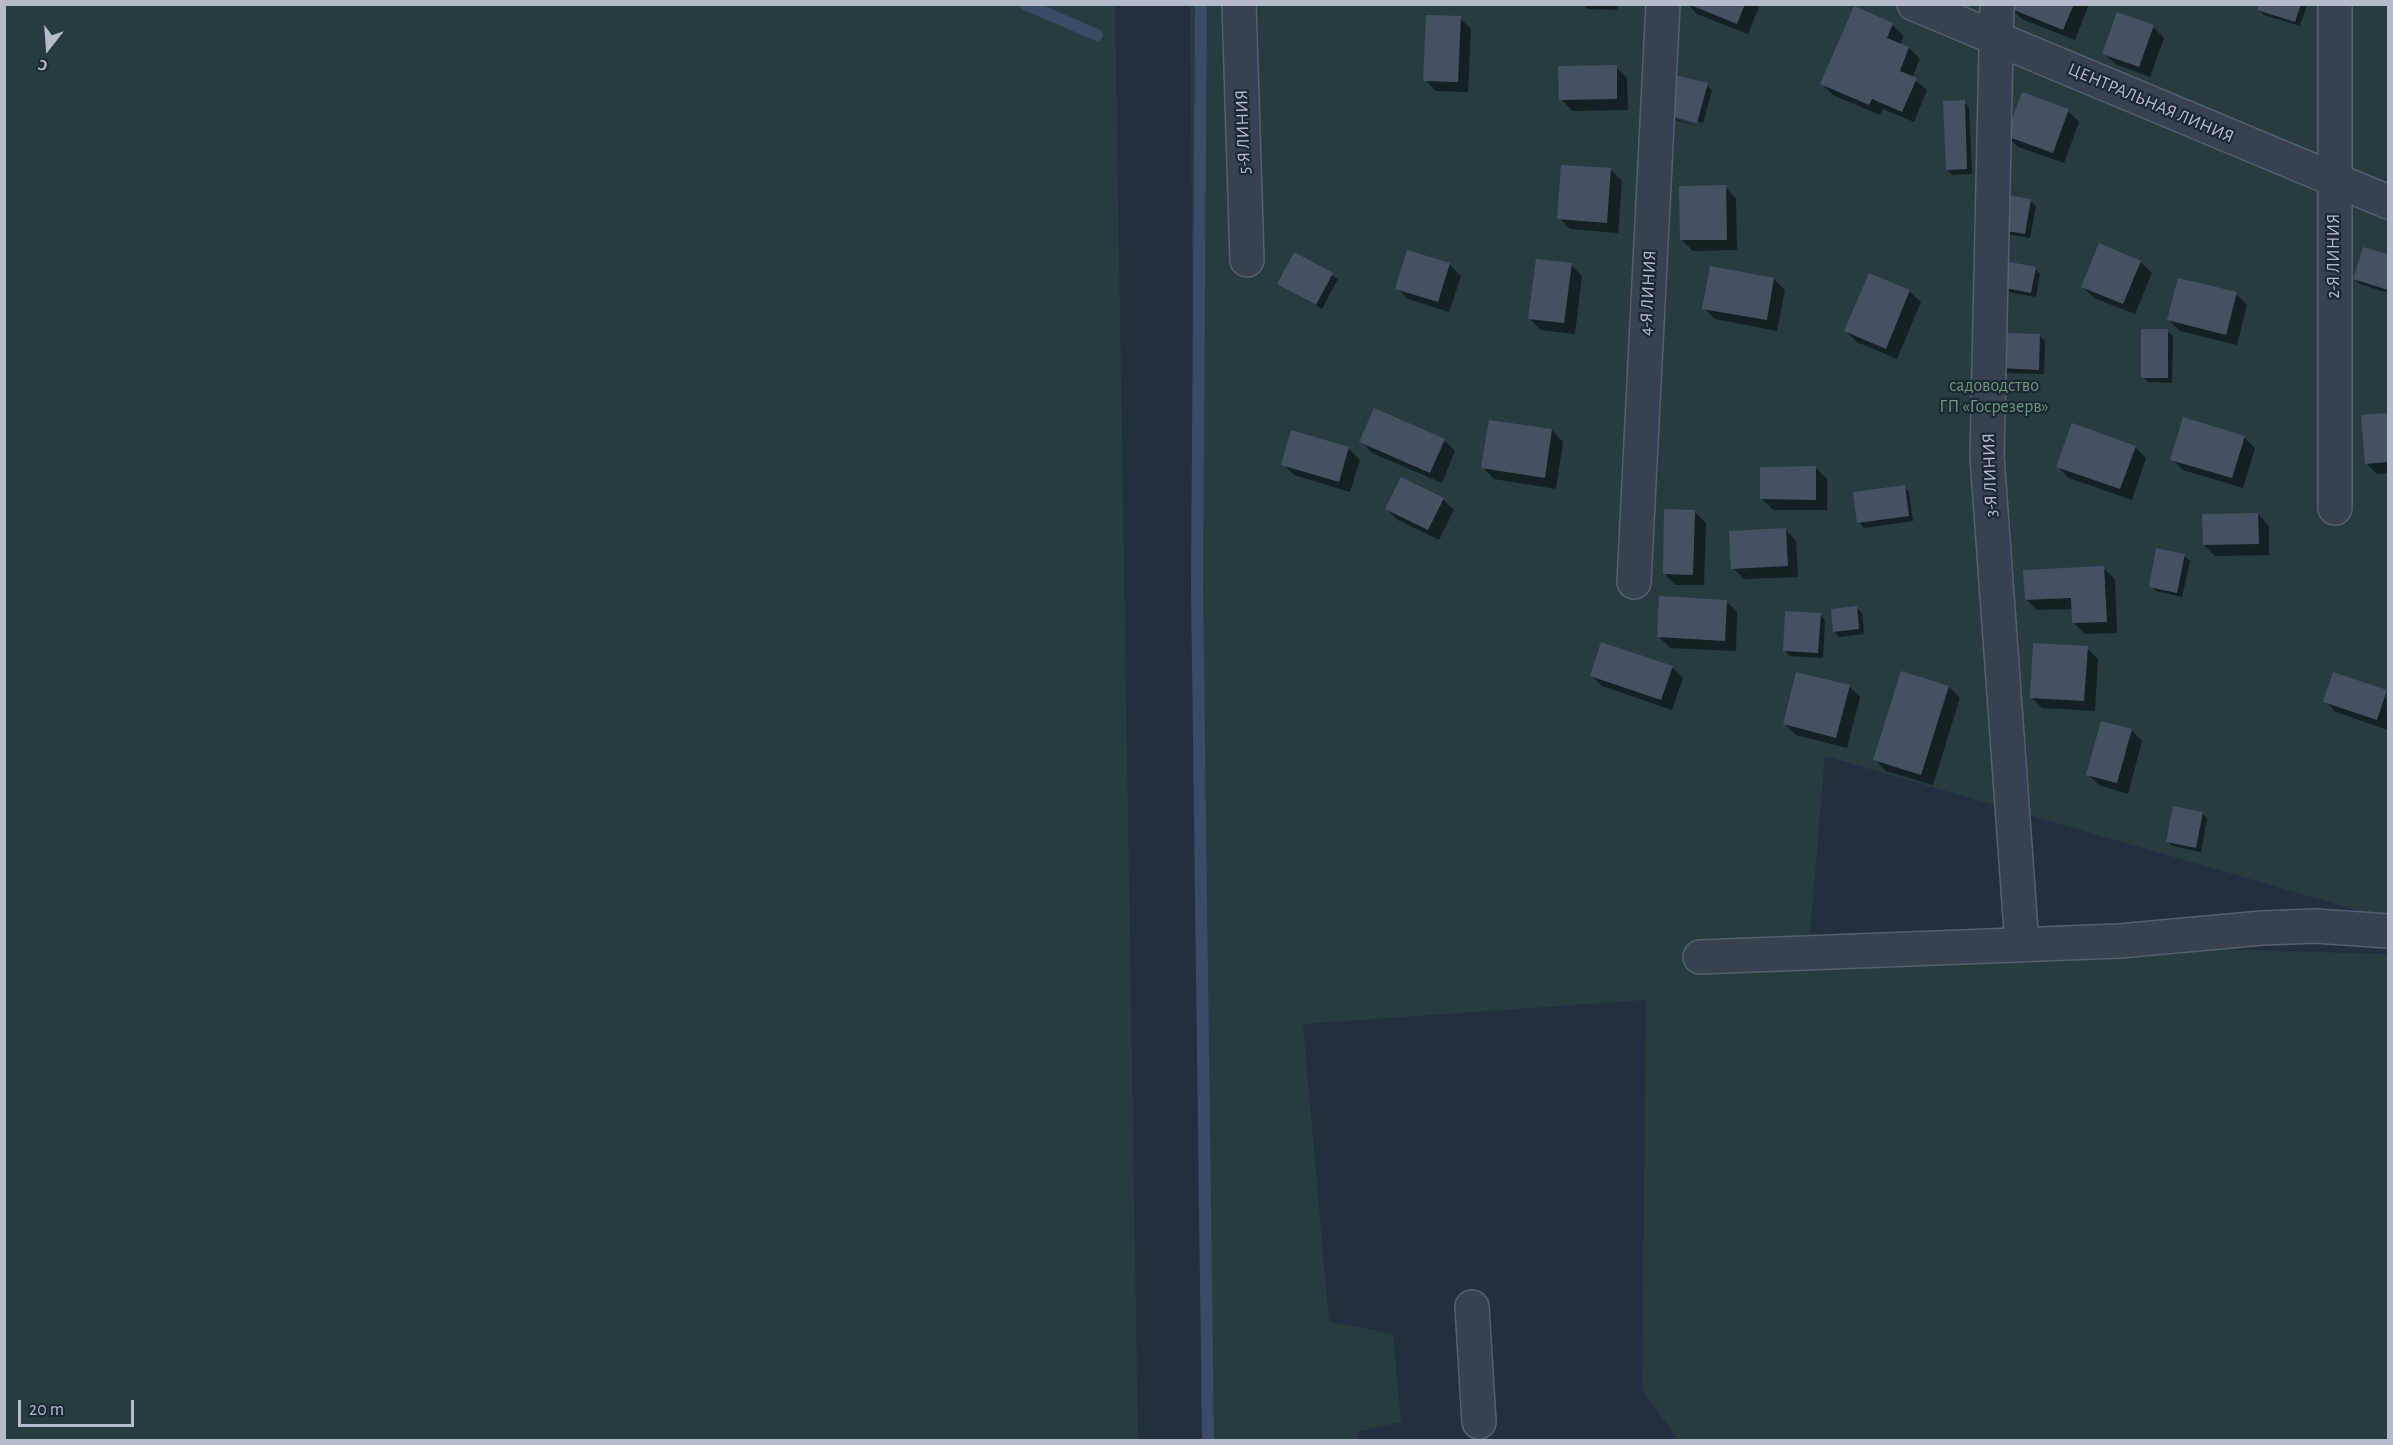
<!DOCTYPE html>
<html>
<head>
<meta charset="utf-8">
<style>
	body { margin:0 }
	#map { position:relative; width:2393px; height:1445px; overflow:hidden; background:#242f3e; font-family:"Alegreya Sans",sans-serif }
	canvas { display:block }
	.frame { position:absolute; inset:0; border:6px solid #b4bcc9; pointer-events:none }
	.north { position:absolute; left:18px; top:18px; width:60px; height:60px; -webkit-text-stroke:4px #1d2633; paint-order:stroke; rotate:197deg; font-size:16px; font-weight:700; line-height:24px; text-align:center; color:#b4bcc9 }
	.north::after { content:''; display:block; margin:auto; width:21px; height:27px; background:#b4bcc9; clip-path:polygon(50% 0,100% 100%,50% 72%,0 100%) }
	.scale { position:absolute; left:18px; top:1400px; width:116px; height:27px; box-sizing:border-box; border:3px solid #b4bcc9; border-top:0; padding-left:8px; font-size:18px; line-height:21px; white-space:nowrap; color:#b4bcc9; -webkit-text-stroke:4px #1d2633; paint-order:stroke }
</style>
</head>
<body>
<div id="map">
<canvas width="2393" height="1445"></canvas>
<div class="frame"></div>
<div class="north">С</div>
<div class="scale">20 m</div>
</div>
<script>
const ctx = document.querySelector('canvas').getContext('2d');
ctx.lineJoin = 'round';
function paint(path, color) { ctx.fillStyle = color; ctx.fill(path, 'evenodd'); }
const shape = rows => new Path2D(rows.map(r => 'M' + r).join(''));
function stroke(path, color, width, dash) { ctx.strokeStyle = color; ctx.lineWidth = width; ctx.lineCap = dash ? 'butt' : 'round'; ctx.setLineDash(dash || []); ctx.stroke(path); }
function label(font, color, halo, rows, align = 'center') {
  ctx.font = font + ' "Alegreya Sans",sans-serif'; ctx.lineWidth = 4.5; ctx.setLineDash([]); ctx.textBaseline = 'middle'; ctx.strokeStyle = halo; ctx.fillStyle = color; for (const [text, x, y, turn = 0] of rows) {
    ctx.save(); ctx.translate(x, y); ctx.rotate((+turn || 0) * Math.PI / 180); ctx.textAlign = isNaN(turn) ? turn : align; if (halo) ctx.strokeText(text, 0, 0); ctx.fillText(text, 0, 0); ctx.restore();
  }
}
paint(shape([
	[5,4,1115,5,1138,1440,5,1440],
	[1190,5,2388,5,2388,919,1825,756,1807,970,2204,949,2388,954,2388,1440,1678,1440,1642,1390,1646,1000,1303,1024,1329,1321,1393,1334,1401,1422,1357,1432,1357,1440,1202,1440]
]), '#263c3f');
paint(shape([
	[1583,4,1618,4,1617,10,1587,9],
	[1688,4,1760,4,1748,34,1697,14],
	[2012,4,2089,4,2075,40,2022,19,2011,8],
	[2261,4,2307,4,2300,26,2264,15,2259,10],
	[1855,8,1892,25,1904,36,1900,45,1909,48,1920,59,1912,78,1927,90,1914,122,1883,109,1880,115,1833,95,1822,84],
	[1460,18,1471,29,1468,92,1436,91,1425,80],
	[2153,27,2164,38,2150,77,2115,64,2104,53],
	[1616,67,1627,78,1628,110,1572,111,1561,99],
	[1676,76,1707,85,1712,90,1703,123,1670,114,1670,117,1702,127,1671,119,1666,114],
	[1964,102,1969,107,1972,174,1952,175,1947,169],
	[2068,111,2079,122,2064,163,2018,147,2007,136],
	[1611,170,1622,181,1618,233,1570,229,1559,218],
	[1725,187,1736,198,1737,250,1693,251,1682,240],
	[2030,201,2036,206,2030,238,2007,234,2002,229],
	[2364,248,2388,256,2388,293,2360,284,2354,279],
	[1294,254,1338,279,1322,309,1278,284],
	[2141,262,2152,273,2135,314,2094,298,2083,287],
	[1449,264,1461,276,1449,312,1408,299,1397,288],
	[1571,265,1582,276,1575,334,1541,330,1530,319],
	[2035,269,2040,274,2036,297,2007,292,2002,287],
	[1774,279,1785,290,1777,331,1715,319,1704,308],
	[1909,291,1921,302,1897,359,1857,342,1846,331],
	[2236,294,2247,305,2237,345,2180,331,2169,320],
	[2167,331,2173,336,2172,383,2148,382,2143,377],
	[2040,336,2045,341,2044,374,2005,373,2000,368],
	[2388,414,2388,473,2377,474,2366,463,2362,417],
	[1552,430,1563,442,1556,489,1494,479,1483,468],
	[1292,432,1349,449,1360,460,1350,492,1294,475,1283,464],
	[2244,437,2255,448,2243,488,2183,470,2172,459],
	[1444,440,1455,451,1442,483,1372,453,1361,441],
	[2135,447,2146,458,2132,500,2069,478,2058,467],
	[1816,468,1827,479,1827,510,1773,510,1762,499],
	[1904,487,1909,492,1913,521,1864,528,1859,522],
	[1443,499,1454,510,1439,540,1398,520,1387,509],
	[1695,512,1706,523,1704,585,1675,585,1664,573],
	[2258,514,2269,526,2269,555,2215,556,2204,545],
	[1785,529,1796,541,1798,577,1744,579,1733,568],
	[2184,556,2190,561,2182,597,2156,591,2150,586],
	[2103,568,2115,579,2117,633,2085,634,2074,623,2073,609,2037,610,2026,599],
	[1726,601,1737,612,1736,651,1670,648,1659,637],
	[1856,607,1862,613,1864,634,1839,637,1834,631],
	[1820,614,1825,620,1823,658,1790,656,1784,650],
	[2087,648,2098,659,2095,711,2042,708,2031,697],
	[1672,667,1683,678,1672,710,1602,686,1591,675],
	[1902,673,1949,687,1960,698,1933,785,1886,771,1875,760],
	[1849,686,1860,697,1847,748,1796,735,1785,724],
	[2386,692,2388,730,2336,712,2325,701],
	[2131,730,2142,741,2128,794,2099,785,2088,774],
	[2202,813,2207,818,2201,852,2172,846,2167,841]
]), '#0007');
stroke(shape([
	[1025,4,1097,35],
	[1201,4,1197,586,1208,1440]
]), '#394c67', 12);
paint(shape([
	[1688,4,1745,4,1737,24],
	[2011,4,2074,4,2063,30,2009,8],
	[2259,4,2301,4,2295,22,2257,10],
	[1854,6,1893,23,1887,38,1909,47,1900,71,1917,78,1902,112,1872,99,1869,105,1820,84],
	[2117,12,2154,25,2139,67,2102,54],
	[1426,15,1461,16,1458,82,1423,81],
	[1617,65,1617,99,1559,100,1558,66],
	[1675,75,1708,83,1697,123,1664,114],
	[2022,92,2069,109,2053,153,2006,136],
	[1965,100,1967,169,1946,170,1943,101],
	[1561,165,1611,168,1607,223,1557,219],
	[1726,185,1727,240,1680,240,1679,186],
	[2006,195,2031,199,2025,234,2000,230],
	[2099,243,2141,261,2123,304,2081,287],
	[2363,247,2388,254,2388,290,2353,279],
	[1407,250,1450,263,1438,302,1395,289],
	[1294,252,1333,273,1316,305,1277,284],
	[1536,259,1572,263,1564,323,1528,319],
	[2005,261,2036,267,2031,293,2000,287],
	[1710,266,1774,278,1767,320,1702,309],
	[1869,273,1910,290,1886,349,1844,331],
	[2178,278,2237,292,2226,335,2167,320],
	[2141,329,2168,329,2168,378,2141,378],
	[1999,333,2040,334,2039,370,1998,368],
	[1374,408,1445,439,1430,473,1359,442],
	[2388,413,2388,462,2365,464,2361,415],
	[2183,417,2245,436,2232,478,2170,460],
	[1489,420,1552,429,1545,478,1481,468],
	[2072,423,2136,446,2120,489,2056,467],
	[1291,430,1349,447,1339,482,1281,465],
	[1816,466,1816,500,1760,499,1760,467],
	[1401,477,1444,498,1428,530,1385,509],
	[1905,485,1909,516,1857,523,1853,492],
	[1664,509,1695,510,1693,575,1663,574],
	[2258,513,2259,544,2203,545,2202,514],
	[1786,528,1788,566,1731,569,1729,531],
	[2156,548,2185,554,2177,593,2149,587],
	[2104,566,2107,622,2072,623,2071,598,2025,600,2023,570],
	[1659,596,1727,600,1725,641,1657,637],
	[1857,606,1859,629,1833,632,1831,609],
	[1785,611,1821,613,1818,653,1783,651],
	[1601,642,1673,666,1661,700,1590,676],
	[2033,643,2088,646,2084,701,2030,698],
	[1901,671,1949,686,1921,775,1873,760],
	[1796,672,1850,685,1836,738,1783,724],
	[2333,672,2387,690,2377,720,2323,702],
	[2101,721,2132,729,2117,783,2086,775],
	[2173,806,2203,812,2196,848,2166,842]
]), '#455162');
const minor = shape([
	[1239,4,1247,260],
	[1914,4,2388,202],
	[1997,4,1987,456,2022,945],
	[2335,508,2335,4],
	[1634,582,1663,4],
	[1700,957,2119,941,2262,928,2316,926,2388,931],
	[1472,1307,1479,1422]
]);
stroke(minor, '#565f6c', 36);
stroke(minor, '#38414e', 33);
label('18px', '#b4bcc9', '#1d2633', [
	["ЦЕНТРАЛЬНАЯ ЛИНИЯ",2151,103,23],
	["5-Я ЛИНИЯ",1243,132,-92],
	["2-Я ЛИНИЯ",2334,256,-90],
	["4-Я ЛИНИЯ",1648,293,-87],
	["3-Я ЛИНИЯ",1990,475,-92]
]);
label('18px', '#6b9a76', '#1d2633', [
	["садоводство",1994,386],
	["ГП «Госрезерв»",1994,407]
]);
</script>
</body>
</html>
